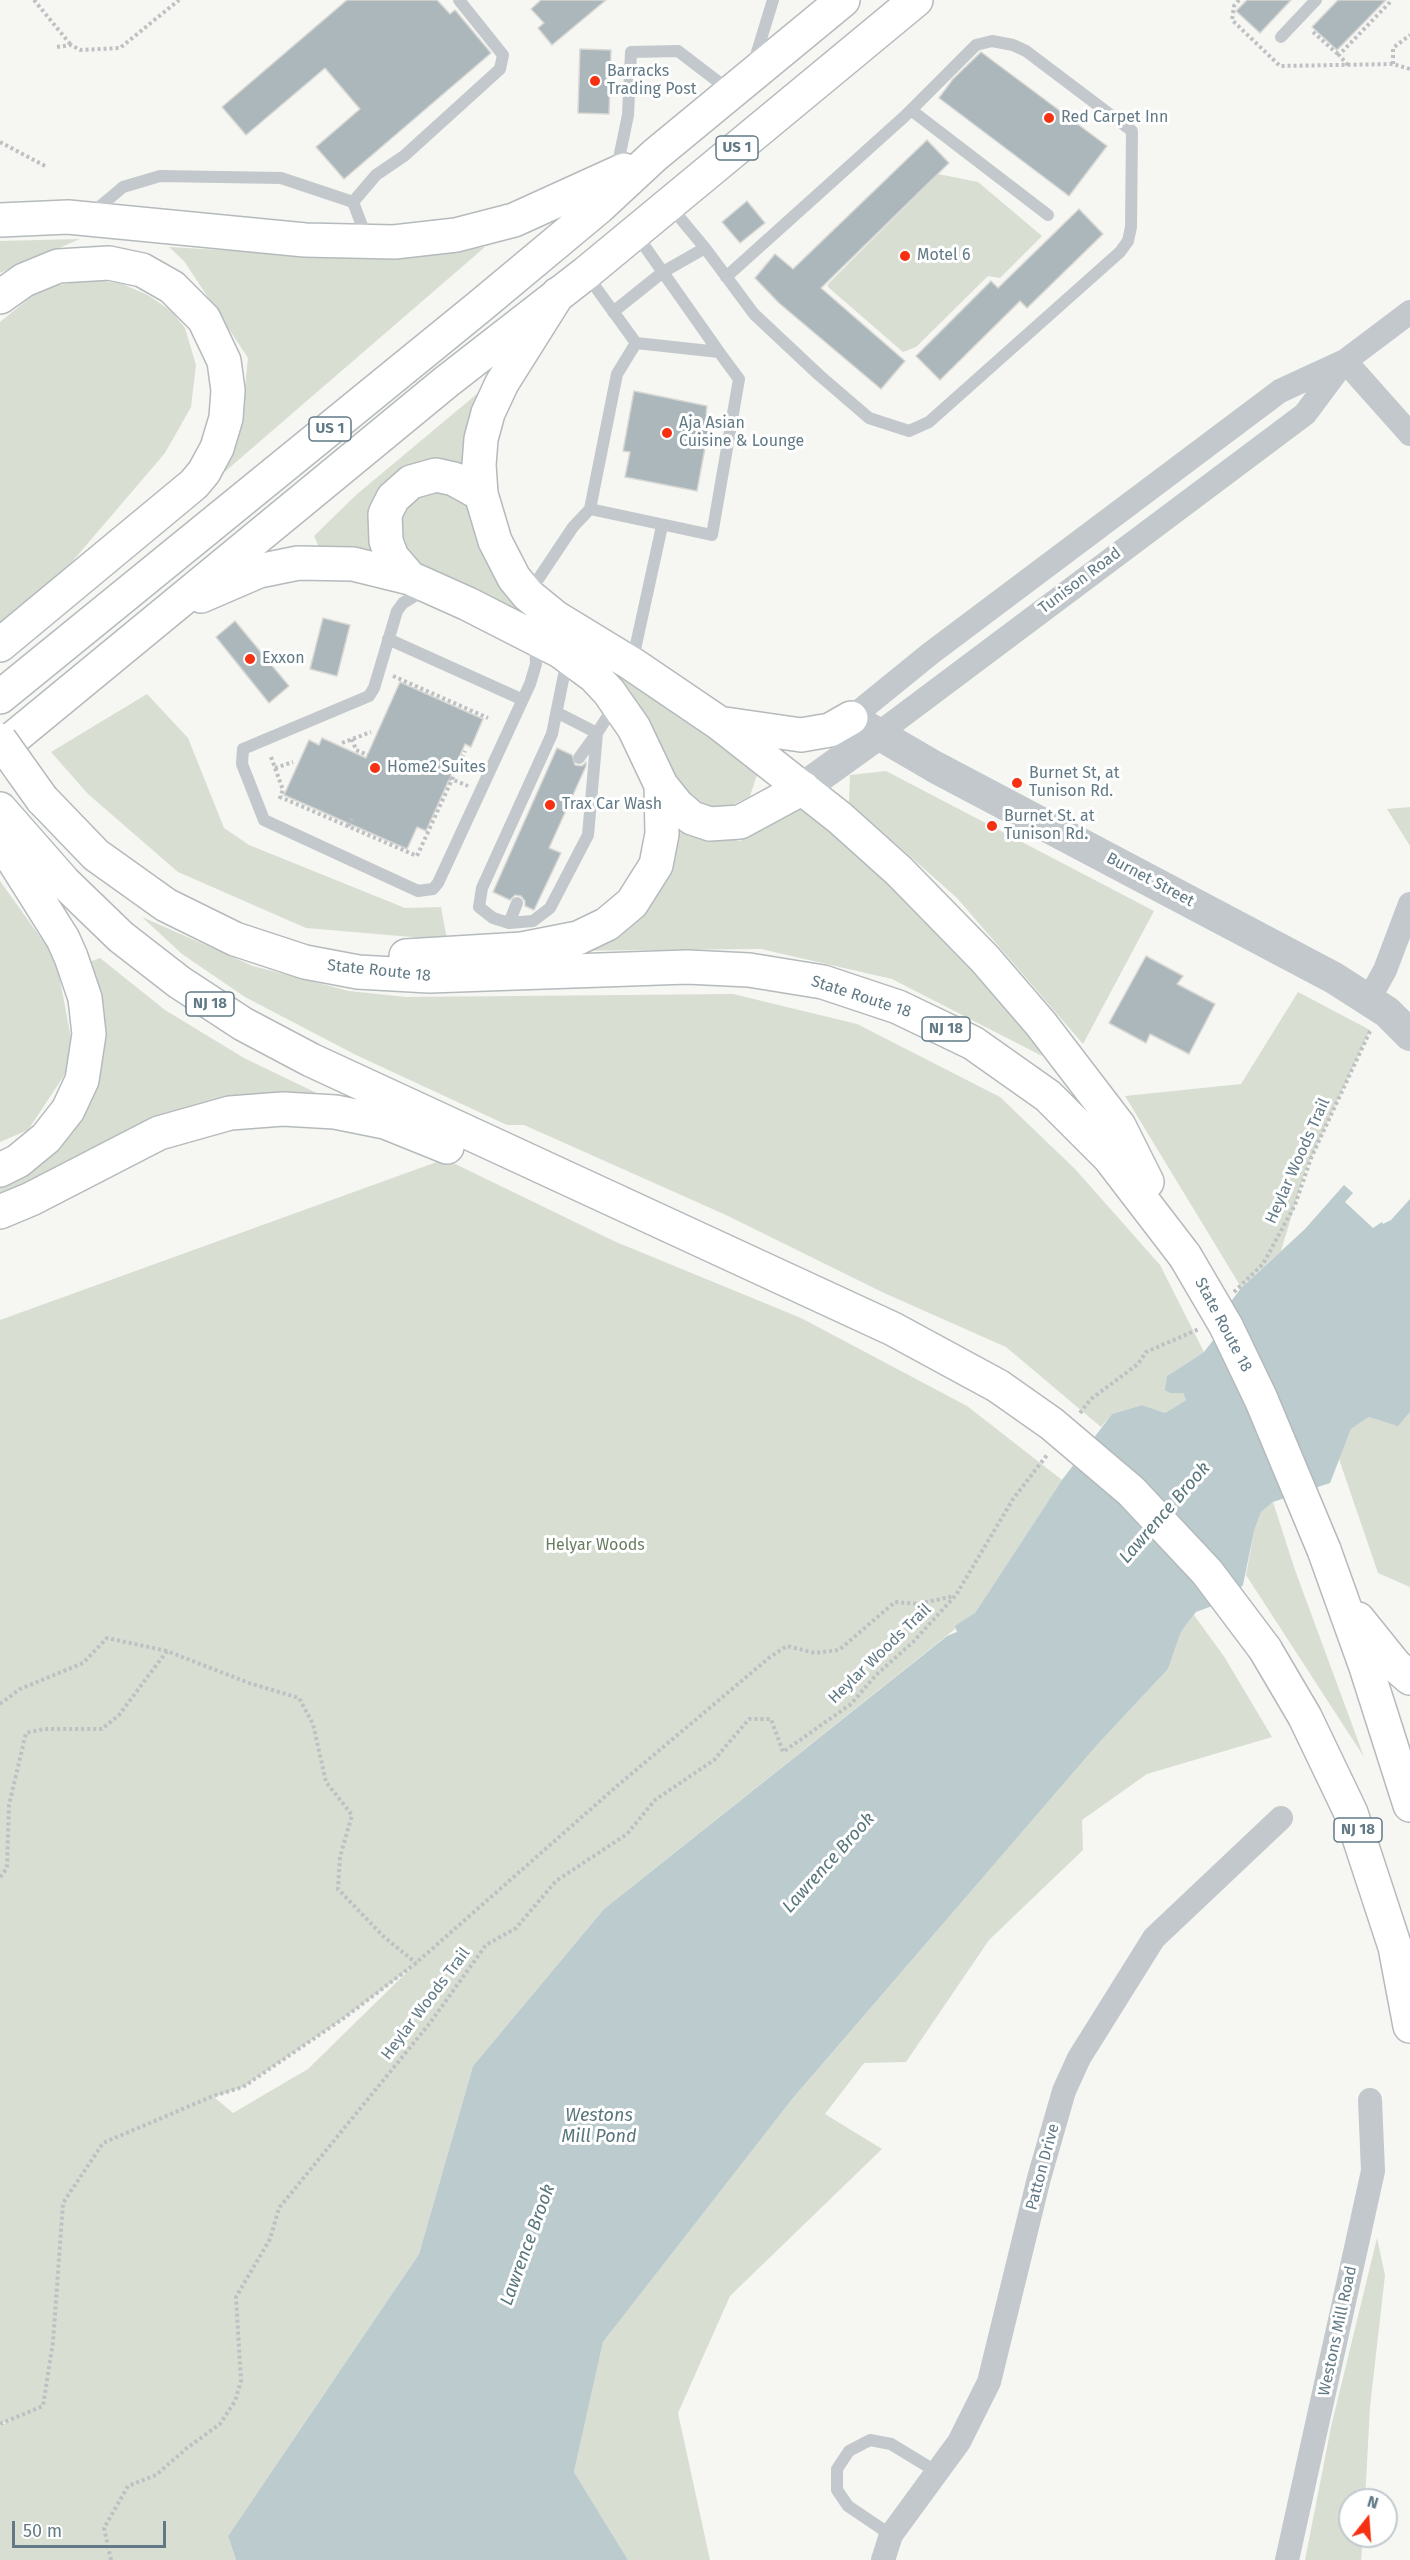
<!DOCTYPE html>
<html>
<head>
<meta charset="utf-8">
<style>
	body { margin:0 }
	#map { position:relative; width:1410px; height:2560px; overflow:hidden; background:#f6f6f2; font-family:"Fira Sans",sans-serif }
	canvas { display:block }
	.north { position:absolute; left:1338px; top:2488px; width:60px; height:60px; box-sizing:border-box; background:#fff; border:2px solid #c0cacf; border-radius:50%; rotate:17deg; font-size:16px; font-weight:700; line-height:24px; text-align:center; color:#617a86 }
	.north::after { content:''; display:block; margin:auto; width:21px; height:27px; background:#f63012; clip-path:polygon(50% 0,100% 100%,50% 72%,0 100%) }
	.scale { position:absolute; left:12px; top:2521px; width:154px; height:27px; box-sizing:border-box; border:3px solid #617a86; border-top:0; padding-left:8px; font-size:18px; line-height:21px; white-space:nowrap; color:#617a86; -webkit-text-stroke:4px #fff; paint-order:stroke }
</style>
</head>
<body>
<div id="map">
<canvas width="1410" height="2560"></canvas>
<div class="north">N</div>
<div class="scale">50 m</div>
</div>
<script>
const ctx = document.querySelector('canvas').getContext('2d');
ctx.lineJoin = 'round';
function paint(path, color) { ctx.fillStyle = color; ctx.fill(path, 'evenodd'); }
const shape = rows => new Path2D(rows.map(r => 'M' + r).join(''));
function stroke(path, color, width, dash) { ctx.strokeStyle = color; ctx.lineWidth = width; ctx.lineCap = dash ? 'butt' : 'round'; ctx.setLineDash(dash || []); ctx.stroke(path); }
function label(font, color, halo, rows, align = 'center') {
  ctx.font = font + ' "Fira Sans",sans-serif'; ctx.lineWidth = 6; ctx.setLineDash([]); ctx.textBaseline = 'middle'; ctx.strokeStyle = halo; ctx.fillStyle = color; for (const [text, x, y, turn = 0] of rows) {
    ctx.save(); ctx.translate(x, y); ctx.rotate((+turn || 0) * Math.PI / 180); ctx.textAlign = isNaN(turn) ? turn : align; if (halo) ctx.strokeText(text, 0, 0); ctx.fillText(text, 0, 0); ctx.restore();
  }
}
paint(shape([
	[938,174,978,182,1042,236,1000,278,988,276,916,347,903,352,828,287,828,284],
	[80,239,0,273,0,241],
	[169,247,359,258,485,247,221,475,242,417,248,358,184,261],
	[92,279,122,284,148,295,171,311,185,328,196,365,191,407,165,453,65,570,0,624,0,322,42,288],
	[490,383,467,472,418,466,380,556,319,547,314,536,356,495],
	[444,490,465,503,539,623,406,559,397,520,414,496],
	[604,667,737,753,757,775,750,796,723,810,692,804],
	[147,694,188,738,224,828,249,845,405,908,441,907,447,940,306,928,178,872,88,794,51,752],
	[886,771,1154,911,1083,1044,957,898,849,802,850,775],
	[799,806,926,915,1026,1028,1042,1056,892,979,761,949,555,951,644,912,682,828,740,841],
	[1410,807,1410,846,1387,809],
	[0,881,56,959,75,1059,28,1130,0,1142],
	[142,917,253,966,349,991,406,997,733,994,857,1024,1000,1097,1075,1169,1160,1265,1204,1352,1167,1376,1170,1393,1183,1393,1186,1400,1165,1413,1142,1405,1112,1414,1101,1427,1006,1347,884,1293,726,1215,524,1125,507,1125,356,1055,245,997,182,954],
	[100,958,165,1010,244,1058,325,1097,297,1100,0,1201,0,1182,60,1142,89,962],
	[1298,992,1370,1030,1305,1171,1281,1251,1241,1287,1125,1096,1241,1084],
	[445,1159,616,1242,801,1318,967,1406,1062,1480,975,1613,604,1909,473,2066,419,2254,228,2536,236,2560,0,2560,0,2426,15,2418,0,2424,0,1320],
	[411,1968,308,2069,233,2113,214,2097,243,2087,344,2018],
	[1410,1412,1410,1587,1378,1573,1339,1459,1351,1429,1369,1417,1398,1425],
	[1273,1502,1295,1570,1364,1757,1246,1575,1254,1531,1261,1512],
	[1194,1615,1225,1658,1272,1737,1147,1774,1082,1820,1083,1850,989,1940,906,2062,864,2063,825,2114,882,2149,730,2296,678,2413,710,2560,628,2560,574,2472,603,2342,793,2098,1097,1745,1168,1669,1181,1632],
	[1377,2238,1385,2275,1370,2407,1365,2500,1350,2500,1350,2536,1363,2536,1361,2560,1305,2560,1331,2427]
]), '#d8ded2');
paint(shape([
	[1344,1185,1353,1193,1345,1202,1373,1228,1382,1222,1383,1224,1391,1220,1410,1199,1410,1412,1398,1426,1369,1417,1351,1429,1330,1483,1273,1502,1261,1512,1254,1531,1243,1585,1228,1600,1196,1612,1181,1632,1168,1669,1097,1745,793,2098,603,2342,574,2472,628,2560,236,2560,228,2536,419,2254,473,2066,604,1909,947,1636,957,1632,955,1626,975,1613,1062,1480,1112,1414,1142,1405,1165,1413,1186,1400,1183,1393,1170,1393,1165,1390,1167,1376,1204,1352,1214,1339,1227,1307,1241,1288,1305,1229]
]), '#bbcbce');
const building = shape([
	[347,0,437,0,450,14,455,10,491,53,344,179,316,147,360,109,325,68,246,135,222,107,347,0],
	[541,0,606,0,552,45,538,28,544,23,531,9,541,0],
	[1247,0,1291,0,1260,33,1236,11,1247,0],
	[1338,0,1386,0,1337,50,1312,27,1338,0],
	[580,49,611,50,609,114,578,113,580,49],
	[981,52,1107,146,1069,196,939,98,953,79,981,52],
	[927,140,949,163,821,288,905,361,881,389,779,303,755,278,775,254,793,269,927,140],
	[747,201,765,223,740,243,722,222,747,201],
	[1079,209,1103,234,1027,308,1020,301,940,380,916,356,991,281,998,288,1079,209],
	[634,391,707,406,706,414,711,415,697,491,625,477,630,452,623,451,634,391],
	[323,618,350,625,337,676,310,669,323,618],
	[235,621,289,686,269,703,216,637,235,621],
	[400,682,483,719,471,747,465,744,426,831,417,827,407,849,284,795,309,740,319,745,322,738,366,758,400,682],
	[557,748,572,755,575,765,582,766,586,762,586,766,549,848,561,853,534,910,525,906,525,901,521,896,515,895,510,900,493,892,557,748],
	[1146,956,1183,976,1177,984,1215,1004,1189,1054,1150,1034,1146,1043,1109,1023,1146,956]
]);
paint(building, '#acb7bb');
stroke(building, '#d7d7d4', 1.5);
const trunk = shape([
	[0,220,68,217,305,240,394,242,456,235,514,220,624,170],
	[558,294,502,383,488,413,481,439,479,465,481,494,495,541,514,578,528,595,555,617,632,664,719,723,840,818,899,871,985,959,1041,1024,1119,1126,1147,1182],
	[0,297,24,280,58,266,109,263,142,270,172,287,204,319,224,361,228,390,226,418,217,448,204,472,194,484,0,645],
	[410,578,392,557,386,541,385,514,393,498,411,482,436,475,454,479,481,494],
	[201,596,259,571,298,563,353,564,410,578,468,604,560,651,594,676,609,692,634,728,661,785,677,805,692,818,710,824,740,822,803,788],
	[0,697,479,307,599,207,655,155,843,0],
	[725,724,801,735,830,730,851,718],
	[0,749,446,382,586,273,916,0],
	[42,799,96,855,166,905,235,939,305,962,358,972,429,976,687,967,749,970,823,982,898,1007,973,1043,1048,1096,1109,1157,1185,1256],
	[0,809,64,882,121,937,179,982,243,1024,311,1060,893,1329,998,1386],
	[406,956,522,949,578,938,607,924,632,903,656,865,662,834,661,785],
	[0,1170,18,1161,46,1138,68,1110,82,1080,89,1034,85,998,71,957,63,939,14,861,1,820],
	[0,1212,31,1199,159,1133,230,1113,283,1109,335,1112,385,1122,447,1147],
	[1324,1550,1366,1667,1410,1805],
	[1358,1619,1395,1665,1410,1678],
	[1265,1649,1305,1717,1351,1813,1395,1947,1410,2026]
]);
stroke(trunk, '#b5babc', 36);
stroke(shape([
	[34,0,71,45],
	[1239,0,1234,6,1232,20,1280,66,1393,64,1410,69],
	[1313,32,1339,55],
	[57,47,71,45,80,50,120,48,179,0],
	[1393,64,1393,48,1410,35],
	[1348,65,1339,55,1392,0],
	[0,142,47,167],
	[393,676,488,718],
	[352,739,356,750,368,755],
	[342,743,371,732],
	[271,757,283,790,280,797,417,856,465,751],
	[275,768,293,762],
	[449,778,468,786],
	[348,826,352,819],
	[1234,1292,1263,1264,1295,1205,1311,1158,1371,1029],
	[1080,1413,1091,1399,1138,1364,1146,1352,1199,1329],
	[0,1704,20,1689,83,1663,107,1638,167,1651],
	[0,1877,7,1868,9,1805,26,1733,43,1729,102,1729,119,1715,167,1651,249,1683,299,1698,313,1724,326,1782,352,1815,340,1857,338,1889,383,1936,416,1963],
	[0,2424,43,2406,53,2342,63,2203,103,2143,213,2096,243,2087,344,2018,416,1963,617,1786,770,1657,787,1646,815,1653,839,1650,895,1602,918,1604,954,1596],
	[111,2560,104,2528,128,2486,156,2475,187,2448,220,2424,235,2401,241,2381,236,2297,270,2239,279,2208,430,2023,486,1945,516,1928,556,1881,627,1834,655,1800,714,1760,749,1719,771,1719,783,1752,851,1704,876,1675,913,1642,956,1595,1013,1499,1047,1455]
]), '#bec1c3', 4, [3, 3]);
stroke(shape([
	[1281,37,1316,0],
	[754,62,773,0],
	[911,110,1048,215],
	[617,168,628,115,631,52,678,51,729,90],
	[91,214,123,187,160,176,281,178,353,202],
	[636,234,719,352],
	[367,239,353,202,376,175,404,156,500,69,503,55,459,0],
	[705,248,754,314,819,375,869,418,909,431,929,422,1120,252,1128,241,1131,227,1132,131,1026,51,1013,45,992,41,976,45,905,116,726,277],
	[586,274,636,343,719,352,739,379,712,535,590,509,617,374,636,343],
	[613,312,663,272,705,248,670,206],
	[426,589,403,603,397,611,374,688,369,696,243,749,242,764,264,820,418,891,433,889,438,883,530,684,536,664,535,642],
	[529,593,573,527,590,509],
	[388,639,521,699],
	[567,660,552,734,482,888,479,907,493,918,509,923,533,921,550,908,588,835,597,733,615,705],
	[632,663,662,526],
	[558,713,597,733,579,758],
	[509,923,517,903],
	[891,2535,848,2506,837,2490,837,2469,849,2451,870,2440,891,2444,937,2472]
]), '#c2c8cb', 12);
stroke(shape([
	[1345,361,1410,434],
	[851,718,931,653,1280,391,1345,361,1410,312],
	[878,734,1305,414,1343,363],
	[1369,999,1385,970,1410,904],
	[883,2560,891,2535,959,2442,989,2382,1039,2178,1064,2091,1079,2058,1154,1938,1281,1818],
	[1287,2560,1373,2171,1370,2100]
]), '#c2c8cb', 24);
stroke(shape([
	[851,718,935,767,1334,978,1387,1012,1410,1035],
	[803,788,878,734]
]), '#c2c8cb', 32);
stroke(trunk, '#fff', 33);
const trunkBridge = shape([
	[0,740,42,799],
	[1185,1256,1226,1326,1261,1399,1324,1550],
	[998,1386,1052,1424,1131,1491,1207,1572,1265,1649]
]);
stroke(trunkBridge, '#b5babc', 36, []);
stroke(trunkBridge, '#fff', 33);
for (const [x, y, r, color] of [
	[595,81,6,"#f63012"],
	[1049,118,6,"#f63012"],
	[905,256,6,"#f63012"],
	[667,433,6,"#f63012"],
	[250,659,6,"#f63012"],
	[375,768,6,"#f63012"],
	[1017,783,6,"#f63012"],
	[550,805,6,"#f63012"],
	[992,826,6,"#f63012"]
]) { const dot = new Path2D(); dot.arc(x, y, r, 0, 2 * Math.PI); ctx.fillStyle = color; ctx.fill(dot); stroke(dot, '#fff', 2); }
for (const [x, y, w] of [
	[737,148,42],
	[330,429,42],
	[210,1004,48],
	[946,1029,48],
	[1358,1830,48]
]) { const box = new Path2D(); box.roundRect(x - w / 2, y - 12, w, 24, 4.5); ctx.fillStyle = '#fff'; ctx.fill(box); stroke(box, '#617a86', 1.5); }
label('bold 15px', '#617a86', null, [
	["US 1",737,148],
	["US 1",330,429],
	["NJ 18",210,1004],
	["NJ 18",946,1029],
	["NJ 18",1358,1830]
]);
label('16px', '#617a86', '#fff', [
	["Barracks",607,72],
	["Trading Post",607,90],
	["Red Carpet Inn",1061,118],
	["Motel 6",917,256],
	["Aja Asian",679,424],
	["Cuisine & Lounge",679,442],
	["Exxon",262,659],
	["Home2 Suites",387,768],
	["Burnet St, at",1029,774],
	["Tunison Rd.",1029,792],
	["Trax Car Wash",562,805],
	["Burnet St. at",1004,817],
	["Tunison Rd.",1004,835]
], 'left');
label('16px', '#617a86', '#fff', [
	["Tunison Road",1080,581,-37],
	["Burnet Street",1150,880,28],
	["State Route 18",379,971,6],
	["State Route 18",861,997,18],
	["Heylar Woods Trail",1298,1161,-66],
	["State Route 18",1223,1325,62],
	["Heylar Woods Trail",880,1654,-44],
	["Heylar Woods Trail",426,2004,-53],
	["Patton Drive",1043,2167,-75],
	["Westons Mill Road",1338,2331,-78]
]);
label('16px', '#697c61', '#fff', [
	["Helyar Woods",595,1546]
]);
label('italic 18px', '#58767c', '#fff', [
	["Lawrence Brook",1165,1513,-49],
	["Lawrence Brook",829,1863,-48],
	["Westons",599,2116],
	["Mill Pond",599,2137],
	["Lawrence Brook",528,2245,-70]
]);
</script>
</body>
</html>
